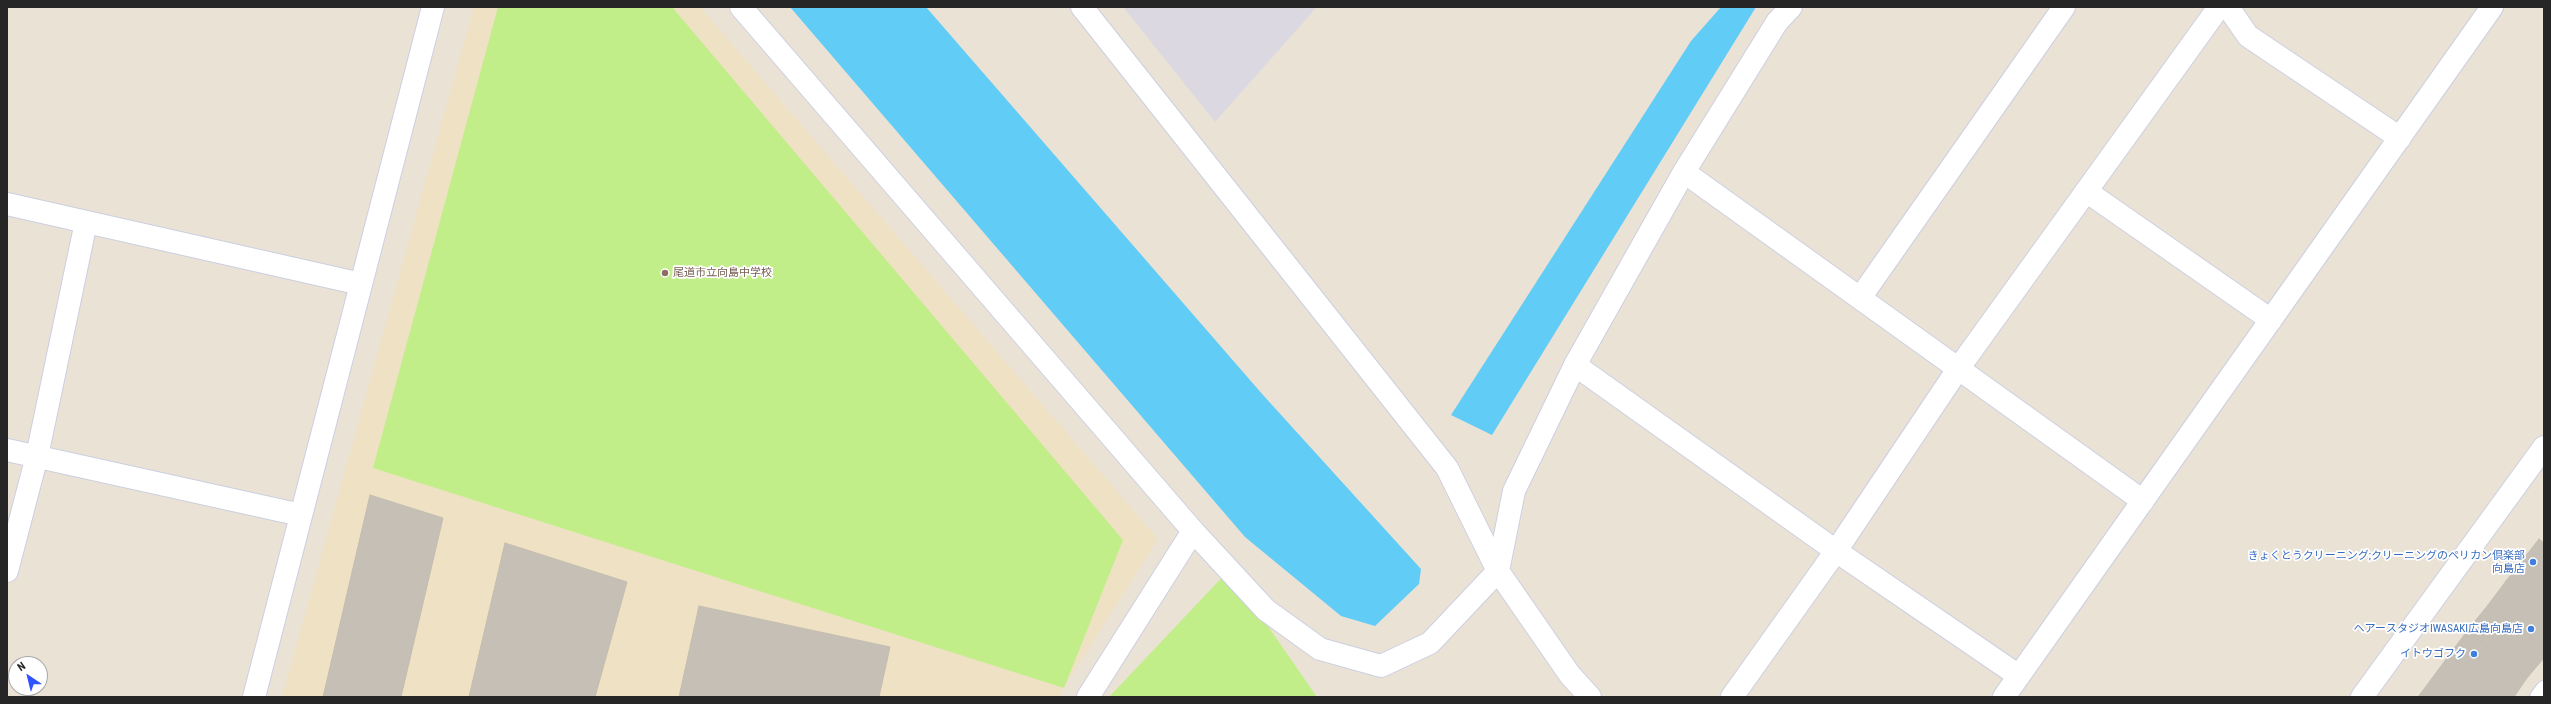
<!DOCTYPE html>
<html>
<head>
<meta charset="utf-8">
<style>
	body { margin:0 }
	#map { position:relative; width:2551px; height:704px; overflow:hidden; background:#ebe2d6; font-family:"Roboto Condensed",sans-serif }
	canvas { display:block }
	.frame { position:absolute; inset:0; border:8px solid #262626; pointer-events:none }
	.north { position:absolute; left:8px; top:656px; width:40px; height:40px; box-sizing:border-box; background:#fff; border:1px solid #a8a8a8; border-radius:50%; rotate:325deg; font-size:11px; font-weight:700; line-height:16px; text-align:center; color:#262626 }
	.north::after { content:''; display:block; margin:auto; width:14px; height:18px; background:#2f53ff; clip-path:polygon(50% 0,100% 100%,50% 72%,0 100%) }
</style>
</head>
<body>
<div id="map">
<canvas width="2551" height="704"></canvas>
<div class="frame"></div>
<div class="north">N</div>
</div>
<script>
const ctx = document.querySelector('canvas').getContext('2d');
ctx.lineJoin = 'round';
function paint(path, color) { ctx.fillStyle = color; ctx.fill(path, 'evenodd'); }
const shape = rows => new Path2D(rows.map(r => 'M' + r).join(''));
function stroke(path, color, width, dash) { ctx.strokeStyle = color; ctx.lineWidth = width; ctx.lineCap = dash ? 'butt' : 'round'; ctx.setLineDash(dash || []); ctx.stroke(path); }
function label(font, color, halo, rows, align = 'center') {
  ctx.font = font + ' "Roboto Condensed","Noto Sans JP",sans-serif'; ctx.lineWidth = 3.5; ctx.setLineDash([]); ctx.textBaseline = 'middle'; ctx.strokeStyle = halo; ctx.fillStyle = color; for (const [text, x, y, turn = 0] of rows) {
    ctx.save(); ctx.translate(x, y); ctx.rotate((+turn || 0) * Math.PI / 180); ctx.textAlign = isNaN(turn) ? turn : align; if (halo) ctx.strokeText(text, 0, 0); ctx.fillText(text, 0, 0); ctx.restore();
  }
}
paint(shape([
	[1123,7,1317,7,1215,122]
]), '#dbd8e2');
paint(shape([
	[474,7,700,7,1158,539,1058,697,282,697]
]), '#eee1c4');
paint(shape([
	[498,7,672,7,1123,540,1064,688,373,468],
	[1229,570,1317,697,1109,697]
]), '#c2ee89');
paint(shape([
	[790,7,926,7,1263,395,1421,569,1419,584,1375,626,1341,616,1245,537],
	[1721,7,1756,7,1492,435,1451,415,1691,41]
]), '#61ccf5');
const building = shape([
	[370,495,443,518,401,697,323,697,370,495],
	[2539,539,2544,543,2544,609,2506,581,2539,539],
	[505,543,627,582,595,697,469,697,505,543],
	[2506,581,2544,609,2544,648,2488,605,2506,581],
	[2488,605,2544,648,2544,658,2527,678,2467,631,2488,605],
	[699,606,890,647,879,697,679,697,699,606],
	[2467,631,2527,678,2514,697,2418,697,2467,631]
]);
paint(building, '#c5bfb6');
stroke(building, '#c5beb0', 1);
const service = shape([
	[2538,697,2544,689]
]);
const minor = shape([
	[2228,7,2248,36,2400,138],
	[1684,172,2143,501],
	[2086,191,2271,320],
	[7,204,361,284],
	[1860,298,2064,7],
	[1575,365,1836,551,2019,676],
	[7,450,301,515],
	[7,571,37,456,86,222],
	[254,697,433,7],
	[1088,697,1193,531],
	[1732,697,1836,551,1958,369,2219,7],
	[2004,697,2492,7],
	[2362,697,2544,447]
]);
const tertiary = shape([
	[741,7,1193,531,1266,610,1320,649,1381,666,1430,643,1498,571,1514,491,1575,365,1684,172,1777,22,1791,7],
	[1082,7,1447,468,1498,571,1570,675,1590,697]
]);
stroke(service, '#cccfe1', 18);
stroke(minor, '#cccfe1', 24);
stroke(tertiary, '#cccfe1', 24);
stroke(service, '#fff', 16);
stroke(minor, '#fff', 22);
stroke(tertiary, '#fff', 22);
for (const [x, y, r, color] of [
	[665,273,4,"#8d6e63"],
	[2533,562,4,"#3f7fe0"],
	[2531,629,4,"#3f7fe0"],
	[2474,654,4,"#3f7fe0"]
]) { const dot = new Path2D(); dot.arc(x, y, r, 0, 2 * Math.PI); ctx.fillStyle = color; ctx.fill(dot); stroke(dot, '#fff', 1.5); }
label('11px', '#785e54', '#fff', [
	["尾道市立向島中学校",673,273]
], 'left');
label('11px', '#366cbe', '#fff', [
	["きょくとうクリーニング;クリーニングのペリカン倶楽部",2525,556],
	["向島店",2525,569],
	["ヘアースタジオIWASAKI広島向島店",2523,629],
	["イトウゴフク",2466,654]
], 'right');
</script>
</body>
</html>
